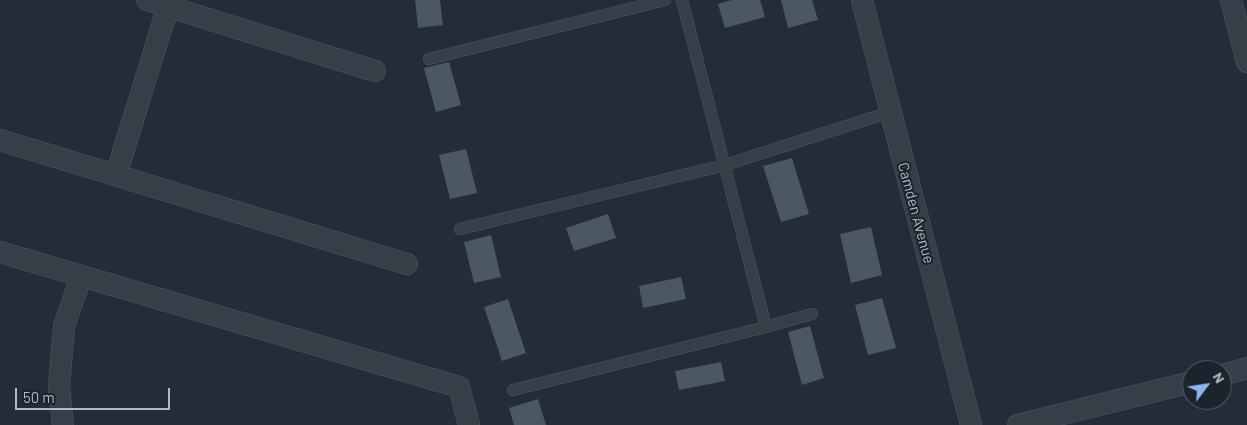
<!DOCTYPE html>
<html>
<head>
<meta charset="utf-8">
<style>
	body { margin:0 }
	#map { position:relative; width:1247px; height:425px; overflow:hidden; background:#232c38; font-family:Barlow,sans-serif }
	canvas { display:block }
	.north { position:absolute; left:1182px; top:360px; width:50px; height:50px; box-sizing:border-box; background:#1c232d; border:1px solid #585f69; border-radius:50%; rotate:59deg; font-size:14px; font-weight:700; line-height:20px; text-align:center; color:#b1b9c4 }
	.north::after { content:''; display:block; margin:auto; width:18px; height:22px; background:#8bb5f0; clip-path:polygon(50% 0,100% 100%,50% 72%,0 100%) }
	.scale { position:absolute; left:15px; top:388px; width:155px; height:22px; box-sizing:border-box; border:2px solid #b1b9c4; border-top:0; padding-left:6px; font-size:15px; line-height:18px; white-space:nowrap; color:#b1b9c4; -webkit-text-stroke:4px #1c232d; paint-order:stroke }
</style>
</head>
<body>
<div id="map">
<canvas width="1247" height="425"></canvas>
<div class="north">N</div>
<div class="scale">50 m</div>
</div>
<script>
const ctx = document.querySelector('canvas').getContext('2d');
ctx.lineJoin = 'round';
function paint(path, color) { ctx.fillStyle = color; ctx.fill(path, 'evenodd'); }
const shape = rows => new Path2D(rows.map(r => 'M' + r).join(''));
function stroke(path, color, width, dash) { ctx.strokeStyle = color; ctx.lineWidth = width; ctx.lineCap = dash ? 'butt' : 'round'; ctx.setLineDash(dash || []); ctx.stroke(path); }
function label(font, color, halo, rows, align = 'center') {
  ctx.font = font + ' Barlow,sans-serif'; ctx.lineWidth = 4; ctx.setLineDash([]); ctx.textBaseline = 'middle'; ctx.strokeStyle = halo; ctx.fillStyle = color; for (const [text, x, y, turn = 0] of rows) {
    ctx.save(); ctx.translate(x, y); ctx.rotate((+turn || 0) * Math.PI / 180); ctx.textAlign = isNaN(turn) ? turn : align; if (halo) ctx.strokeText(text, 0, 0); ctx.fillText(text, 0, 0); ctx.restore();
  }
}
paint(shape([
	[415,0,440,0,443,25,418,28],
	[732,0,760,0,765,17,725,28,718,4],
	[781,0,812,0,818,20,788,28],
	[449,62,461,105,436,112,424,68],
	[466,149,477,193,450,199,439,155],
	[792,158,809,214,781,222,763,166],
	[608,214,616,238,574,251,566,228],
	[871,227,882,275,851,283,840,234],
	[491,235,501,277,474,283,464,242],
	[681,277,686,299,643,308,639,286],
	[882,298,896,348,868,355,855,305],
	[508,299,526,353,502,361,484,307],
	[810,326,824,378,802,385,788,332],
	[721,362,725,381,679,390,675,371],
	[538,399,546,425,514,425,509,408]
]), '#4b5763');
const service = shape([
	[682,0,766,327,812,314],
	[429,59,665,0],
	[460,229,725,165,890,112],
	[513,390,766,327]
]);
const minor = shape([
	[147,0,375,71],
	[862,0,971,425],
	[1231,0,1247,62],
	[0,140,407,264],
	[116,175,170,0],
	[0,252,459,387,469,425],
	[1222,375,1247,368],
	[63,425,59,386,64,326,81,277],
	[1018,425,1192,382]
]);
stroke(service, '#515963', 12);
stroke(minor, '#515963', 22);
stroke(service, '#363e48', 11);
stroke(minor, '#363e48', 21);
label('15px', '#b1b9c4', '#1c232d', [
	["Camden Avenue",916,213,75]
]);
</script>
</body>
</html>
